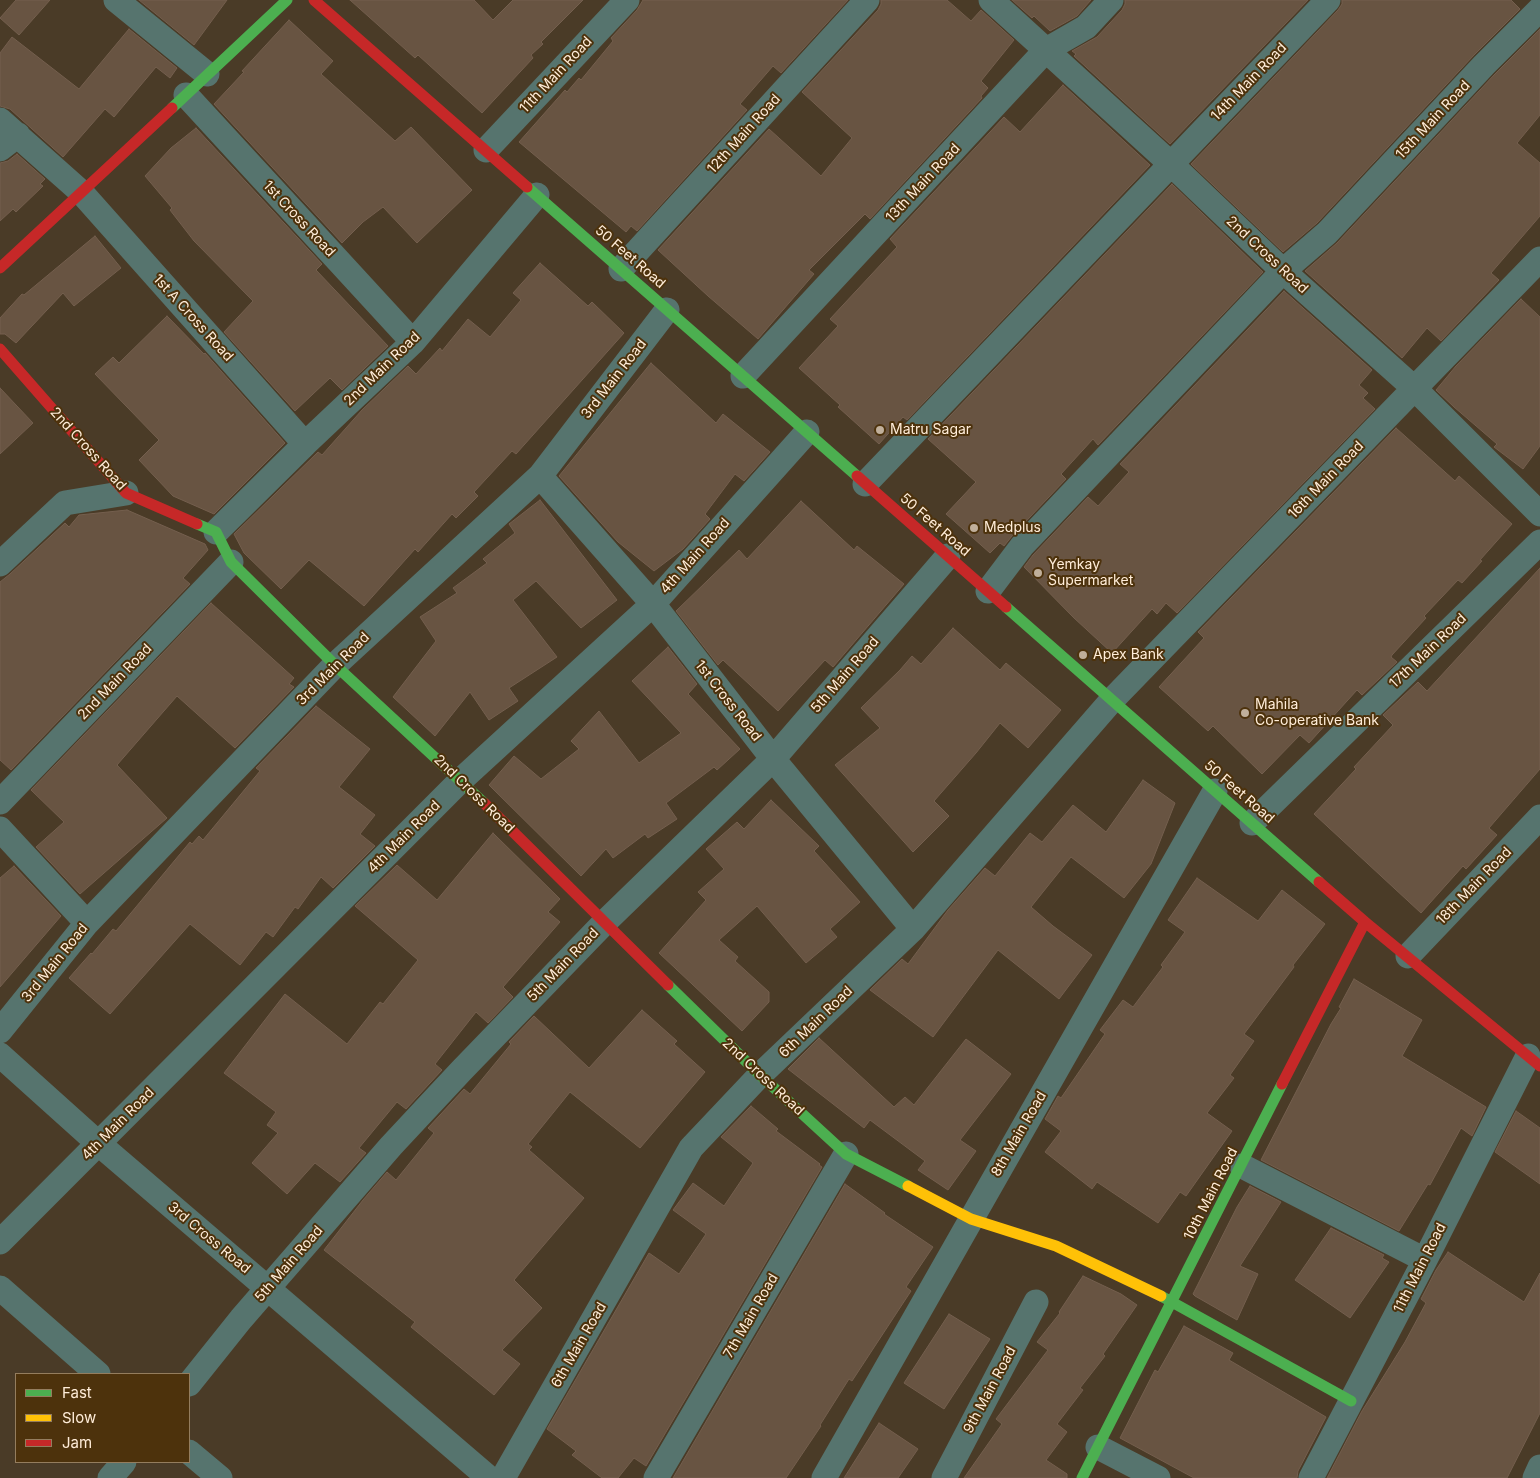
<!DOCTYPE html>
<html>
<head>
<meta charset="utf-8">
<style>
	body { margin:0 }
	#map { position:relative; width:1540px; height:1478px; overflow:hidden; background:#4a3b27; font-family:Inter,sans-serif }
	canvas { display:block }
	.legend { position:absolute; left:15px; top:1373px; width:175px; height:90px; box-sizing:border-box; background:#4d320c; border:1px solid #947d5e; margin:0; padding:6px 9px; list-style:none; font-size:15px; color:#ffedd9 }
	.legend li { display:flex; align-items:center; gap:10px; height:25px }
	.legend b { width:25px; border:1px solid #947d5e }
</style>
</head>
<body>
<div id="map">
<canvas width="1540" height="1478"></canvas>
<ul class="legend">
<li><b style="height:6px;background:#4caf50"></b>Fast</li>
<li><b style="height:6px;background:#ffc107"></b>Slow</li>
<li><b style="height:6px;background:#c62828"></b>Jam</li>
</ul>
</div>
<script>
const ctx = document.querySelector('canvas').getContext('2d');
ctx.lineJoin = 'round';
function paint(path, color) { ctx.fillStyle = color; ctx.fill(path, 'evenodd'); }
const shape = rows => new Path2D(rows.map(r => 'M' + r).join(''));
function stroke(path, color, width, dash) { ctx.strokeStyle = color; ctx.lineWidth = width; ctx.lineCap = dash ? 'butt' : 'round'; ctx.setLineDash(dash || []); ctx.stroke(path); }
function label(font, color, halo, rows, align = 'center') {
  ctx.font = font + ' Inter,sans-serif'; ctx.lineWidth = 4; ctx.setLineDash([]); ctx.textBaseline = 'middle'; ctx.strokeStyle = halo; ctx.fillStyle = color; for (const [text, x, y, turn = 0] of rows) {
    ctx.save(); ctx.translate(x, y); ctx.rotate((+turn || 0) * Math.PI / 180); ctx.textAlign = isNaN(turn) ? turn : align; if (halo) ctx.strokeText(text, 0, 0); ctx.fillText(text, 0, 0); ctx.restore();
  }
}
const building = shape([
	[16,0,50,0,19,35,0,18,16,0],
	[139,0,227,0,194,45,139,0],
	[350,0,474,0,493,20,513,0,583,0,541,42,543,44,531,55,533,58,482,113,418,55,415,58,350,0],
	[643,0,848,0,781,73,773,66,740,104,747,110,637,231,631,226,626,232,519,142,565,90,567,92,579,78,581,80,613,41,611,38,637,10,643,0],
	[881,0,947,0,971,21,981,10,1014,40,981,81,988,88,981,96,982,98,870,219,865,214,809,270,814,274,758,339,708,296,658,250,769,129,821,176,852,138,802,92,878,10,881,4,881,0],
	[1012,0,1091,0,1077,16,1050,31,1034,16,1032,18,1012,0],
	[1125,0,1308,0,1170,144,1074,56,1076,54,1072,51,1097,37,1122,10,1125,4,1125,0],
	[1342,0,1511,0,1520,9,1474,55,1317,223,1283,252,1191,164,1338,10,1342,4,1342,0],
	[289,20,333,61,321,74,395,141,411,127,472,190,417,243,383,207,363,222,342,243,214,104,244,72,242,71,289,20],
	[129,29,177,68,170,78,156,67,114,117,105,109,63,157,10,109,0,106,0,53,12,37,79,89,129,29],
	[1540,29,1540,115,1517,143,1540,163,1540,216,1491,273,1499,280,1441,341,1427,328,1402,358,1305,271,1337,243,1494,75,1540,29],
	[1063,85,1150,165,907,420,903,417,879,444,838,407,840,405,799,368,838,326,830,319,897,247,890,239,1004,117,1020,132,1063,85],
	[196,128,322,264,316,270,388,346,342,390,330,378,295,411,224,332,253,301,194,241,170,210,172,208,145,176,171,148,196,128],
	[17,154,45,179,40,184,43,186,16,212,13,209,0,221,0,163,8,161,17,154],
	[1172,184,1263,272,1098,445,1093,439,1061,474,1066,479,1012,536,1004,546,1000,543,990,553,946,514,976,482,928,439,1172,184],
	[95,236,121,268,74,306,63,293,16,343,5,334,0,334,0,318,22,294,24,295,95,236],
	[540,263,588,306,592,302,624,333,516,454,512,451,474,492,478,496,456,518,452,514,418,552,415,549,364,606,309,560,281,589,244,553,234,534,318,452,322,455,362,410,408,366,416,374,440,348,442,351,468,319,490,337,521,300,513,293,540,263],
	[1284,291,1372,370,1359,385,1368,393,1363,398,1375,409,1177,613,1166,603,1157,614,1152,609,1112,653,1074,618,1024,567,1033,555,1088,497,1098,506,1129,472,1120,464,1284,291],
	[1521,299,1540,317,1540,446,1523,469,1494,447,1497,444,1454,407,1436,390,1456,366,1521,299],
	[167,316,204,354,205,353,285,443,214,514,173,496,139,460,159,440,95,374,113,357,119,363,167,316],
	[651,363,716,423,723,414,770,452,744,481,735,474,705,514,710,519,683,549,654,571,618,542,559,476,651,363],
	[0,388,33,423,0,454,0,388],
	[1396,428,1455,481,1459,476,1512,524,1480,560,1482,561,1462,583,1458,580,1424,616,1426,618,1392,655,1391,657,1397,662,1362,695,1357,690,1309,743,1300,735,1262,774,1213,726,1208,731,1159,687,1204,638,1198,632,1396,428],
	[540,500,617,600,581,628,536,581,513,600,557,657,509,688,518,701,489,720,470,692,435,736,393,697,436,641,420,617,457,593,453,588,487,563,483,559,515,533,509,524,540,500],
	[801,501,854,550,857,546,904,584,833,667,825,660,778,711,723,660,718,665,676,611,739,550,747,559,801,501],
	[127,510,205,544,208,550,183,578,190,584,11,770,0,760,0,582,10,574,65,523,69,527,79,515,127,510],
	[1540,568,1540,769,1489,828,1497,835,1466,869,1463,866,1421,913,1314,814,1356,769,1354,767,1393,725,1383,715,1418,682,1427,691,1540,568],
	[211,603,294,678,289,684,294,687,235,748,177,696,117,765,167,818,80,894,36,847,64,822,31,790,211,603],
	[953,628,1000,670,1006,663,1061,710,1028,748,1000,723,976,753,934,801,949,816,913,852,835,765,880,728,861,708,900,670,912,656,921,664,953,628],
	[668,647,697,684,688,694,740,749,717,770,714,767,666,803,677,819,648,838,645,834,613,858,606,849,581,876,489,785,514,756,541,779,579,749,571,741,599,711,639,763,681,733,632,681,668,647],
	[316,706,370,749,339,787,375,815,360,834,375,846,333,888,321,877,298,909,295,907,273,937,266,932,240,965,190,924,110,1014,69,978,91,953,92,954,113,929,116,931,190,842,192,844,199,836,203,840,260,771,256,768,316,706],
	[1143,780,1175,803,1151,864,1124,898,1071,857,1031,907,1053,926,1092,955,1059,999,998,950,933,1037,870,990,902,959,908,964,948,910,985,868,995,876,1030,833,1042,842,1073,805,1106,832,1143,780],
	[771,800,819,846,814,851,860,902,830,929,837,937,806,963,757,906,719,940,738,957,735,961,769,992,769,1002,742,1031,659,953,706,900,698,892,724,869,706,849,737,822,744,829,771,800],
	[493,833,560,899,548,912,560,922,503,987,513,997,488,1023,476,1012,435,1064,442,1070,406,1109,397,1102,359,1148,366,1153,340,1182,315,1163,287,1194,252,1163,278,1133,267,1125,276,1112,224,1073,285,994,347,1044,380,1002,383,1004,418,960,355,906,397,865,437,900,493,833],
	[14,866,61,916,0,987,0,878,14,866],
	[1197,878,1258,921,1282,890,1325,924,1293,965,1294,967,1244,1034,1254,1041,1230,1075,1234,1078,1207,1113,1232,1131,1186,1196,1180,1192,1158,1223,1097,1182,1092,1189,1045,1152,1061,1131,1045,1119,1058,1096,1061,1098,1105,1034,1100,1030,1123,1000,1133,1007,1163,967,1161,965,1185,932,1168,920,1197,878],
	[1354,979,1422,1020,1402,1056,1486,1107,1472,1136,1461,1128,1430,1185,1428,1184,1399,1231,1261,1160,1331,1024,1341,1008,1339,1007,1354,979],
	[642,1010,677,1041,674,1044,705,1072,640,1148,570,1092,528,1144,532,1147,529,1150,584,1198,514,1280,542,1308,502,1350,520,1364,494,1395,411,1327,415,1322,324,1250,363,1200,387,1172,396,1180,434,1133,428,1128,464,1089,470,1094,511,1044,509,1042,534,1016,589,1068,642,1010],
	[819,1038,894,1107,905,1097,914,1105,966,1039,1011,1074,960,1140,976,1151,948,1190,918,1170,925,1161,870,1120,864,1128,788,1069,819,1038],
	[751,1106,778,1129,776,1131,820,1164,819,1165,822,1167,646,1466,634,1458,618,1478,602,1478,572,1455,576,1451,547,1429,649,1253,679,1274,706,1234,673,1210,693,1183,724,1206,753,1163,721,1137,751,1106],
	[1516,1111,1540,1128,1540,1184,1495,1152,1516,1111],
	[845,1184,885,1213,884,1214,933,1247,906,1287,911,1291,852,1381,849,1379,820,1425,821,1426,786,1478,673,1478,845,1184],
	[1250,1186,1281,1202,1240,1266,1258,1274,1237,1320,1195,1296,1193,1294,1237,1207,1250,1186],
	[1331,1228,1384,1255,1382,1258,1389,1262,1350,1318,1295,1280,1331,1228],
	[1448,1252,1524,1302,1540,1273,1540,1413,1507,1478,1327,1478,1362,1411,1405,1342,1426,1303,1421,1299,1436,1270,1448,1252],
	[1083,1276,1121,1294,1137,1305,1103,1354,1105,1356,1080,1388,1083,1390,1057,1424,1067,1432,1046,1460,1067,1474,1067,1478,964,1478,1002,1424,996,1419,1048,1350,1037,1342,1060,1313,1059,1312,1083,1276],
	[949,1314,990,1339,944,1409,904,1383,949,1314],
	[1184,1326,1233,1353,1229,1360,1326,1417,1298,1471,1297,1478,1194,1478,1120,1438,1155,1370,1158,1372,1184,1326],
	[879,1423,918,1449,898,1478,844,1478,879,1423]
]);
paint(building, '#685442');
stroke(building, '#745f4e', 1);
stroke(shape([
	[116,0,207,74],
	[991,0,1171,164,1283,271,1415,389,1540,514],
	[186,95,413,342],
	[0,120,81,192,305,444],
	[0,149,18,135],
	[486,150,627,0],
	[621,269,867,0],
	[743,376,1046,50,1086,27,1111,0],
	[540,476,653,604,773,759,913,929],
	[865,484,1328,0],
	[216,532,305,444,413,342,537,195],
	[0,564,65,503,126,493],
	[988,591,1022,546,1283,271,1327,233,1484,65,1540,9],
	[0,802,231,562],
	[1252,823,1540,542],
	[0,829,87,923],
	[1408,956,1540,817],
	[0,1031,87,923,335,665,540,476,667,310],
	[0,1055,99,1144,489,1478],
	[1242,1166,1425,1260],
	[0,1242,461,780,653,604,807,432],
	[0,1288,98,1374],
	[189,1384,241,1319,391,1146,461,1071,605,922,773,759,948,556],
	[1098,1447,1158,1478],
	[189,1452,220,1478],
	[110,1478,124,1462],
	[503,1478,691,1148,760,1075,913,929,1112,700,1540,259],
	[656,1478,846,1154],
	[824,1478,1215,791],
	[944,1478,1036,1302],
	[1311,1478,1425,1260,1528,1056],
	[1535,1478,1540,1467]
]), '#56746e', 25);
stroke(shape([
	[172,108,287,0],
	[527,187,857,476],
	[197,524,216,532,231,562,335,665,484,803],
	[1006,607,1319,882],
	[668,985,760,1075,846,1154,908,1186],
	[1161,1296,1351,1401],
	[1082,1478,1282,1084]
]), '#4caf50', 11);
stroke(shape([
	[908,1186,971,1219,1056,1246,1161,1296]
]), '#ffc107', 11);
stroke(shape([
	[314,0,527,187],
	[0,268,172,108],
	[0,349,126,493,197,524],
	[857,476,1006,607],
	[484,803,668,985],
	[1319,882,1365,922,1540,1066],
	[1282,1084,1365,922]
]), '#c62828', 11);
for (const [x, y, r, color] of [
	[880,430,5,"#c0af9b"],
	[974,528,5,"#c0af9b"],
	[1038,573,5,"#c0af9b"],
	[1083,655,5,"#c0af9b"],
	[1245,713,5,"#c0af9b"]
]) { const dot = new Path2D(); dot.arc(x, y, r, 0, 2 * Math.PI); ctx.fillStyle = color; ctx.fill(dot); stroke(dot, '#4d320c', 2); }
label('14px', '#ffedd9', '#4d320c', [
	["11th Main Road",556,75,-47],
	["14th Main Road",1249,82,-46],
	["15th Main Road",1433,120,-47],
	["12th Main Road",744,134,-48],
	["13th Main Road",923,183,-47],
	["1st Cross Road",299,219,47],
	["2nd Cross Road",1267,255,43],
	["50 Feet Road",630,257,41],
	["1st A Cross Road",193,318,48],
	["2nd Main Road",382,369,-44],
	["3rd Main Road",614,379,-52],
	["2nd Cross Road",88,449,48],
	["16th Main Road",1326,480,-46],
	["50 Feet Road",935,525,41],
	["4th Main Road",695,556,-48],
	["17th Main Road",1428,651,-44],
	["3rd Main Road",333,669,-45],
	["5th Main Road",845,675,-49],
	["2nd Main Road",115,682,-46],
	["1st Cross Road",728,701,52],
	["50 Feet Road",1239,792,41],
	["2nd Cross Road",474,794,44],
	["4th Main Road",404,837,-45],
	["18th Main Road",1474,886,-46],
	["3rd Main Road",55,963,-51],
	["5th Main Road",563,965,-46],
	["6th Main Road",816,1022,-44],
	["2nd Cross Road",763,1077,43],
	["4th Main Road",118,1124,-45],
	["8th Main Road",1019,1134,-60],
	["10th Main Road",1211,1194,-63],
	["3rd Cross Road",209,1238,40],
	["5th Main Road",289,1264,-49],
	["11th Main Road",1420,1268,-63],
	["7th Main Road",751,1316,-60],
	["6th Main Road",579,1345,-60],
	["9th Main Road",990,1390,-62]
]);
label('14px', '#ffedd9', '#4d320c', [
	["Matru Sagar",890,430],
	["Medplus",984,528],
	["Yemkay",1048,565],
	["Supermarket",1048,581],
	["Apex Bank",1093,655],
	["Mahila",1255,705],
	["Co-operative Bank",1255,721]
], 'left');
</script>
</body>
</html>
